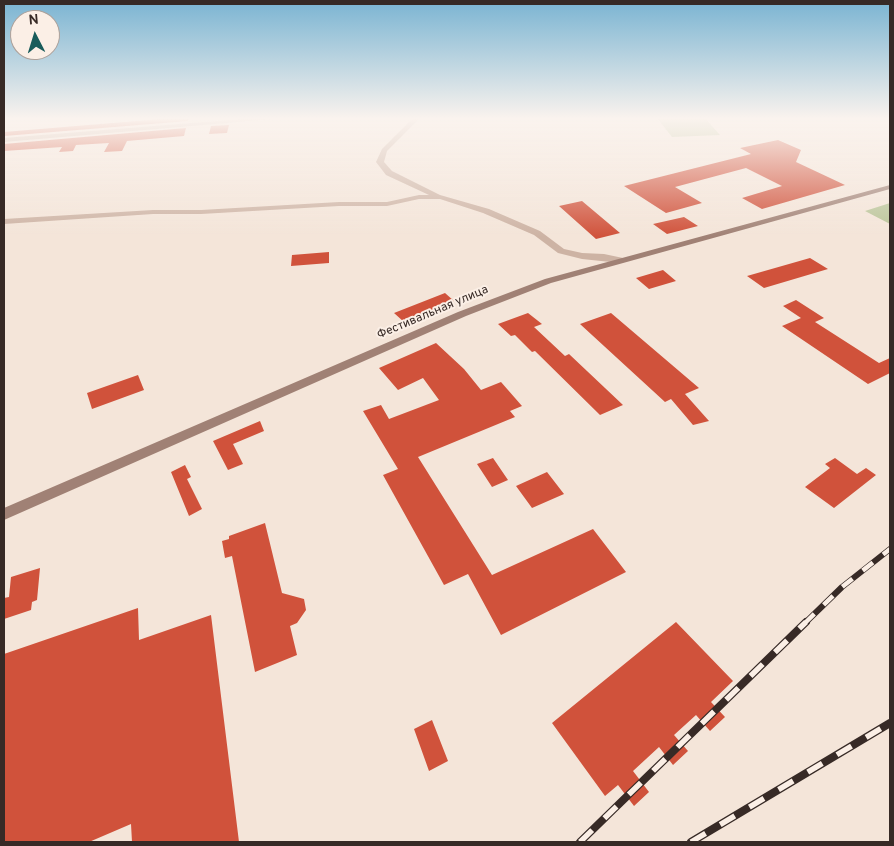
<!DOCTYPE html>
<html>
<head>
<meta charset="utf-8">
<style>
	body { margin:0 }
	#map { position:relative; width:894px; height:846px; overflow:hidden; background:#f4e5d9; font-family:Overpass,sans-serif }
	canvas { display:block }
	.frame { position:absolute; inset:0; border:5px solid #372a26; pointer-events:none }
	.north { position:absolute; left:10px; top:10px; width:50px; height:50px; box-sizing:border-box; background:#fbefe6; border:1px solid #ada099; border-radius:50%; rotate:355deg; font-size:14px; font-weight:700; line-height:20px; text-align:center; color:#372a26 }
	.north::after { content:''; display:block; margin:auto; width:18px; height:22px; background:#195c5b; clip-path:polygon(50% 0,100% 100%,50% 72%,0 100%) }
</style>
</head>
<body>
<div id="map">
<canvas width="894" height="846"></canvas>
<div class="frame"></div>
<div class="north">N</div>
</div>
<script>
const ctx = document.querySelector('canvas').getContext('2d');
ctx.lineJoin = 'round';
function paint(path, color) { ctx.fillStyle = color; ctx.fill(path, 'evenodd'); }
const shape = rows => new Path2D(rows.map(r => 'M' + r).join(''));
function stroke(path, color, width, dash) { ctx.strokeStyle = color; ctx.lineWidth = width; ctx.lineCap = dash ? 'butt' : 'round'; ctx.setLineDash(dash || []); ctx.stroke(path); }
function label(font, color, halo, rows, align = 'center') {
  ctx.font = font + ' Overpass,sans-serif'; ctx.lineWidth = 4; ctx.setLineDash([]); ctx.textBaseline = 'middle'; ctx.strokeStyle = halo; ctx.fillStyle = color; for (const [text, x, y, turn = 0] of rows) {
    ctx.save(); ctx.translate(x, y); ctx.rotate((+turn || 0) * Math.PI / 180); ctx.textAlign = isNaN(turn) ? turn : align; if (halo) ctx.strokeText(text, 0, 0); ctx.fillText(text, 0, 0); ctx.restore();
  }
}
paint(shape([
	[657,118,705,118,720,135,672,137],
	[890,203,890,224,865,211]
]), '#b9c498');
paint(shape([
	[172,118,189,118,188,121,4,136,4,132],
	[229,125,227,133,209,134,211,126],
	[186,128,184,136,127,141,122,151,104,152,109,143,76,145,73,151,59,152,62,147,4,151,4,144],
	[778,140,801,150,796,162,845,185,762,209,742,198,782,186,746,168,675,187,702,203,666,213,624,186,751,154,740,148],
	[582,201,620,233,596,239,559,206],
	[684,217,698,226,667,234,653,224],
	[329,252,329,263,291,266,292,255],
	[810,258,828,269,764,288,747,276],
	[663,270,676,281,649,289,636,278],
	[445,293,454,301,404,322,394,313],
	[796,300,824,318,815,322,879,363,890,358,890,373,868,384,782,326,801,318,783,306],
	[528,313,542,324,534,327,565,356,569,354,623,405,600,415,535,351,532,352,515,335,511,336,498,324],
	[611,313,699,388,685,394,709,421,693,425,671,399,665,402,580,324],
	[436,343,464,369,481,390,501,382,522,406,510,411,515,417,418,457,492,575,593,529,626,572,501,635,468,574,444,585,383,475,398,469,363,411,381,405,389,419,439,400,423,378,398,390,379,368],
	[138,375,144,390,92,409,87,393],
	[260,421,264,431,233,444,243,464,228,470,213,441],
	[493,458,508,480,492,487,477,464],
	[835,458,857,474,866,468,876,475,834,508,805,487,830,468,825,464],
	[185,465,191,477,187,479,202,509,189,516,171,472],
	[547,472,564,494,532,508,516,486],
	[265,523,282,593,304,599,306,610,297,623,290,626,297,655,255,672,232,556,225,558,222,541,229,539,229,536],
	[40,568,37,600,32,602,31,610,4,619,4,598,9,597,11,577],
	[138,608,139,640,211,615,239,842,132,842,131,824,89,842,4,842,4,654],
	[676,622,733,681,711,702,725,717,710,731,696,715,674,735,688,751,673,765,659,747,633,771,649,792,634,806,618,785,605,796,552,723],
	[432,720,448,761,429,771,414,729]
]), '#d0523b');
paint(shape([
	[253,118,286,118,4,142,4,138,253,118],
	[413,118,420,118,387,151,384,162,392,171,440,195,489,209,540,231,564,249,582,253,604,254,623,258,625,260,620,263,582,259,558,253,534,235,483,213,440,199,419,199,387,206,339,206,201,214,153,214,4,224,4,219,153,210,201,210,339,202,387,202,419,195,429,195,386,175,376,162,382,149,413,118]
]), '#cdb3a4');
paint(shape([
	[890,185,890,189,551,283,466,316,4,520,4,508,458,312,545,279,890,185]
]), '#a08175');
const railFar1 = shape([
	[805,623,842,587,890,549]
]);
const rail = shape([
	[580,842,806,622],
	[691,842,890,723]
]);
stroke(railFar1, '#372a26', 6);
stroke(rail, '#372a26', 8);
stroke(railFar1, '#fbefe6', 4.5, [13]);
stroke(rail, '#fbefe6', 5.5, [17]);
const sky = ctx.createLinearGradient(0, 0, 0, 237);
sky.addColorStop(0, '#7ab4d2');
sky.addColorStop(0.5, '#faf3ee');
sky.addColorStop(1, '#faf3ee00');
ctx.fillStyle = sky;
ctx.fillRect(0, 0, 894, 237);
label('12px', '#372a26', '#fbefe6', [
	["Фестивальная улица",433,313,-23]
]);
</script>
</body>
</html>
